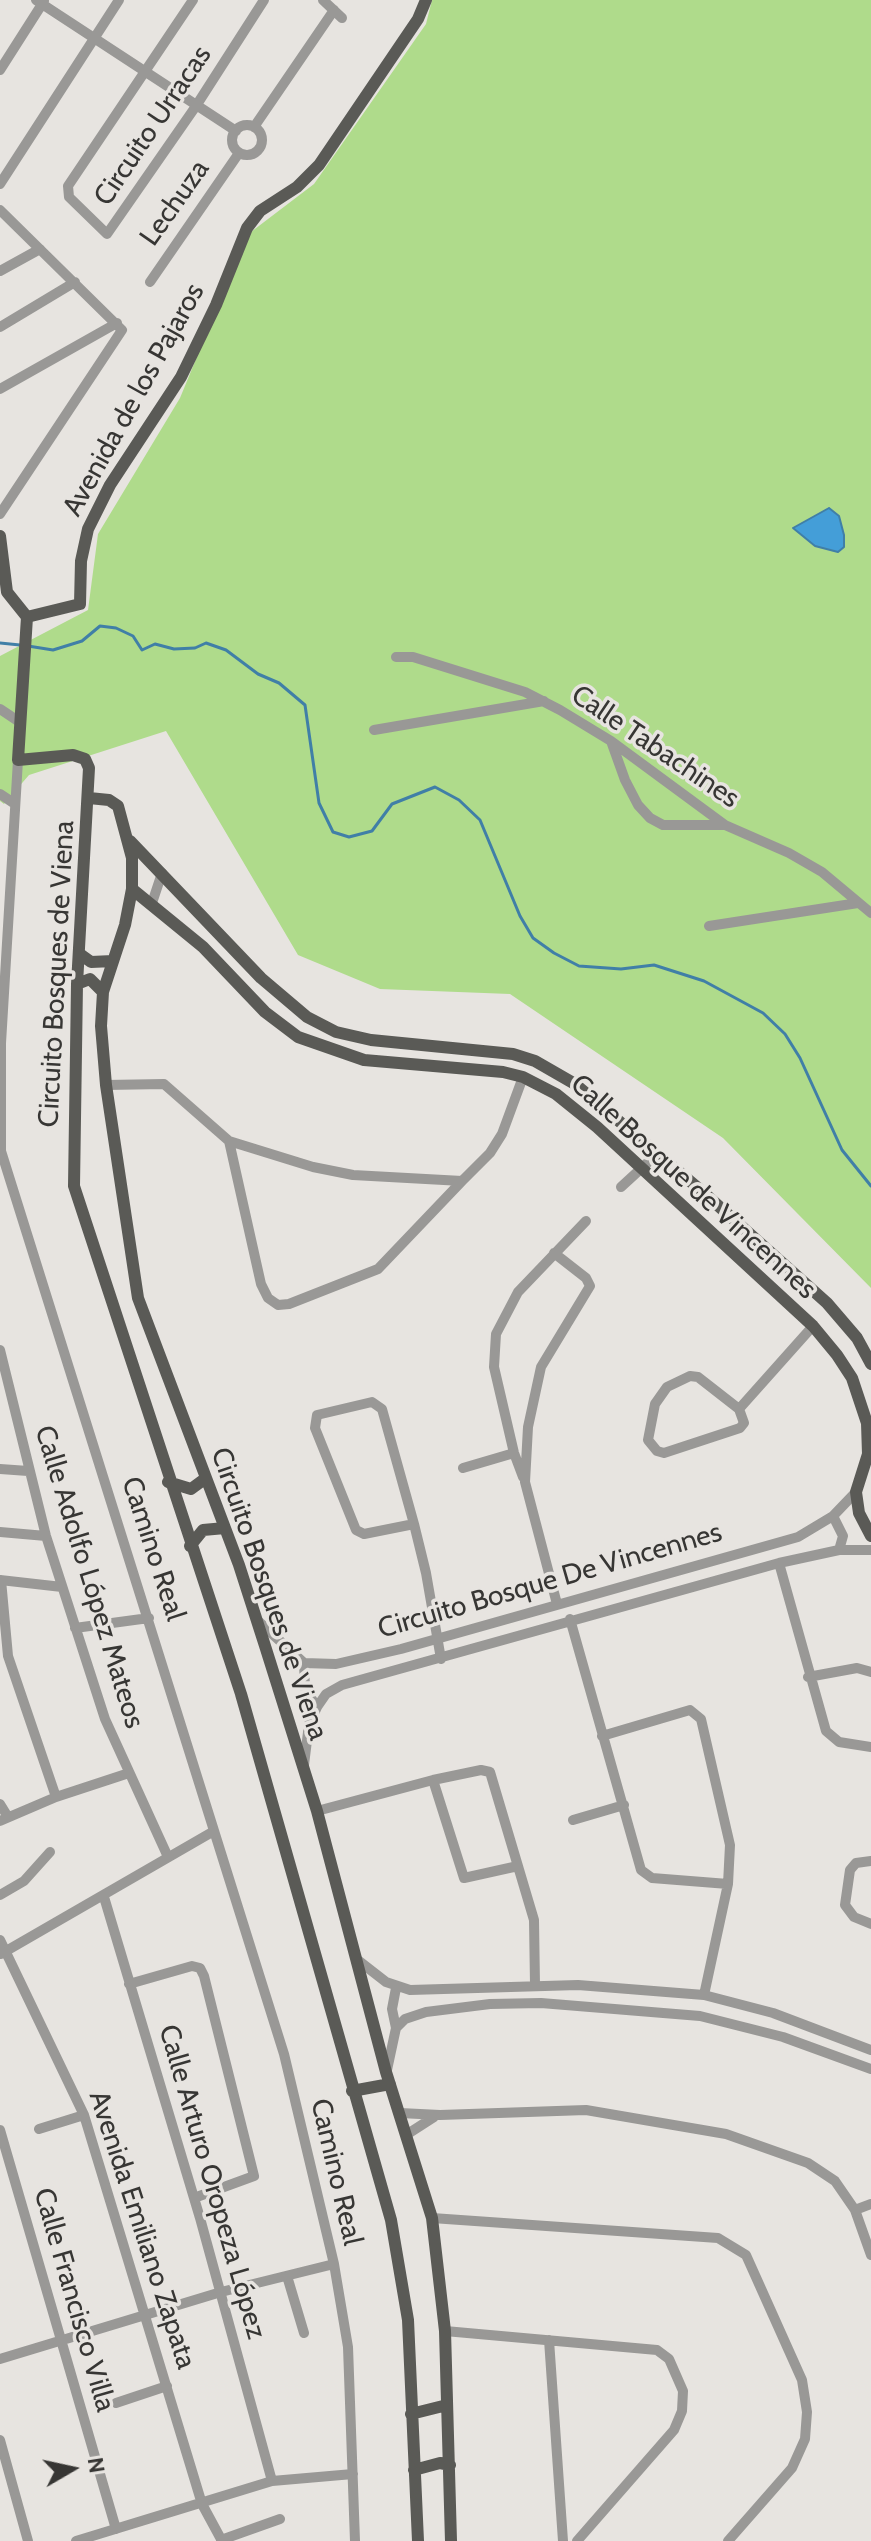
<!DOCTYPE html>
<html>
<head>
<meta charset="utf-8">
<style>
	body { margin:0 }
	#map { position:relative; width:871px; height:2541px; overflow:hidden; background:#e7e4e0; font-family:Cabin,sans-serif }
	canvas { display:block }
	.north { position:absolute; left:32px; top:2429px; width:80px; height:80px; -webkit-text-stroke:6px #e7e4e0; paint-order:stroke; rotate:81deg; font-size:22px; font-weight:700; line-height:32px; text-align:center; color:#373634 }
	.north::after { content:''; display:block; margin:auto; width:28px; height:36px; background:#373634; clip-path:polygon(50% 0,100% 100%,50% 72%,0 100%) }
</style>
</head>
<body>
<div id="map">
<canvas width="871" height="2541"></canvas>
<div class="north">N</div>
</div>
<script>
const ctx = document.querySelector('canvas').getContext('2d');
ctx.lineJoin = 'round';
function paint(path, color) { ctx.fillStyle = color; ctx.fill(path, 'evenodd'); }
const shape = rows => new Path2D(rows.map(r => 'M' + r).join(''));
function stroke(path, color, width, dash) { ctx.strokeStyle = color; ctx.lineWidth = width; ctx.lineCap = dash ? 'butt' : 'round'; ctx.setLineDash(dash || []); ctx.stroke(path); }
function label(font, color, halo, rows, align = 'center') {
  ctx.font = font + ' Cabin,sans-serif'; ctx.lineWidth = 7; ctx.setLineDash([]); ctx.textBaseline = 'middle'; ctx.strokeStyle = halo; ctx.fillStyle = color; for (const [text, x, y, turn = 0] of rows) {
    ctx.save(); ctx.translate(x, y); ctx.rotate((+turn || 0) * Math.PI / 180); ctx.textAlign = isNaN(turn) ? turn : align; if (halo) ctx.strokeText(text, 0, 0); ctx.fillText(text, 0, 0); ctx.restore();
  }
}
paint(shape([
	[432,0,871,0,871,1288,723,1138,510,994,380,989,298,955,166,731,29,775,4,804,0,801,0,656,88,610,98,534,180,398,247,235,314,184,426,24]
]), '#afdb8b');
const water = shape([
	[829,508,839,516,844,535,844,547,838,552,815,546,793,528,829,508]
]);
paint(water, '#449ed8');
stroke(water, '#407fa7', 2);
stroke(shape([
	[0,643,20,645],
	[28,646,53,650,82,641,100,626,116,628,133,636,142,650,155,644,174,649,195,648,206,643,226,650,258,674,279,683,305,705,319,803,333,832,349,837,372,831,392,804,435,787,459,800,480,820,520,916,533,938,554,953,579,966,621,969,654,965,704,981,763,1013,785,1034,800,1058,842,1150,871,1186]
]), '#407fa7', 3);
stroke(shape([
	[36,0,236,131],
	[193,0,68,186,69,197,107,234,196,106,264,0],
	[323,0,342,18],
	[0,70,44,1],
	'232 140a15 15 0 1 1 30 0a15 15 0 1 1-30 0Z',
	[254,127,334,10],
	[0,184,119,0],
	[0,210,122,330,0,514],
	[0,271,40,249],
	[150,282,239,153],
	[0,327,75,282],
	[0,389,117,323],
	[396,657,413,657,525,692,560,710,611,741,725,825,789,853,822,872,871,913],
	[0,709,21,723],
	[374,730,544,701],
	[611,741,625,780,638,805,650,818,663,825,725,825],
	[18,760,1,1043,1,1151,284,2054,334,2264,348,2347,355,2541],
	[0,794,15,804],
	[152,903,162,873],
	[709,926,858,903],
	[106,1085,164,1084,229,1141,313,1167,353,1175,462,1181,490,1153,502,1134,523,1077],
	[229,1141,261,1284,268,1298,278,1305,289,1304,378,1269,462,1181],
	[621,1187,657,1154],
	[554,1253,586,1278,590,1286,541,1367,528,1427,525,1482,557,1604],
	[0,1350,46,1536,105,1719,168,1857],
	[690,1376,698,1377,739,1409,744,1423,740,1428,664,1453,657,1451,648,1440,655,1404,667,1387,690,1376],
	[739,1409,813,1326],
	[463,1468,514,1453],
	[0,1469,28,1471],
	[523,1477,514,1453,494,1367,496,1334,518,1292,586,1221],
	[833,1516,843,1536,839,1550],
	[414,1524,364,1534,356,1530,315,1428,317,1415,372,1402,382,1409,414,1524,426,1573,441,1659],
	[0,1532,46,1536],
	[779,1563,826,1731,839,1742,871,1747],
	[0,1580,62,1587],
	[1,1580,8,1656,56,1797],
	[570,1619,641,1870,652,1878,728,1884],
	[257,1620,304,1663,336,1664,401,1649,798,1537,833,1516,856,1492],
	[75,1628,149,1618],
	[304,1663,305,1689,317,1707],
	[808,1677,857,1668,871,1672],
	[602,1736,690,1710,701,1719,730,1845,728,1884,704,1995],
	[304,1765,309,1724,317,1707,326,1694,342,1685,779,1563,839,1550,871,1550],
	[433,1780,464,1878,518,1866],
	[0,1804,8,1817],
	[317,1811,433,1780,481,1770,490,1772,534,1920,535,1985],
	[573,1820,624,1805],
	[0,1821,56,1797,129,1773],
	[871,1861,856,1863,850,1870,845,1905,854,1917,871,1924],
	[0,1895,24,1881,50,1852],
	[104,1897,200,2218,272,2481],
	[0,1940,84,2115,202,2504,222,2541],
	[1,1954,214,1831],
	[359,1961,386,1982,410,1990,578,1985,704,1995,773,2013,871,2050],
	[129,1984,192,1966,200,1968,204,1976,254,2176,194,2198],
	[396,2028,392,2009,396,1988],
	[387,2070,396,2028,405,2019,426,2012,490,2004,541,2003,700,2016,783,2037,871,2069],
	[400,2113,440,2115,586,2110,726,2134,808,2163,835,2181,855,2210,871,2255],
	[39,2129,84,2115],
	[0,2130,116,2529],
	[406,2135,434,2117],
	[855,2210,871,2204],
	[432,2218,718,2238,746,2255,802,2380,807,2412,805,2439,792,2468,728,2541],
	[287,2276,304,2333],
	[445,2331,657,2350,669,2359,683,2391,682,2411,674,2430,577,2541],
	[549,2340,563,2541],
	[0,2359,221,2292,334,2264],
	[116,2403,167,2386],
	[0,2440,28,2541],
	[221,2540,280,2519],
	[76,2541,272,2481,353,2474]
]), '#999896', 10);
stroke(shape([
	[0,536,7,592,27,617],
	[89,798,109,800,118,806,132,858,132,889,125,925,103,992,101,1026,106,1085,138,1298,239,1565,266,1649,317,1811,386,2072,432,2218,445,2331,451,2541],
	[130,841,261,978,307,1017,336,1032,371,1040,513,1054,535,1061,575,1084,704,1193,827,1303,857,1338,871,1364],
	[132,889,203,947,265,1012,298,1037,364,1060,503,1072,523,1077,556,1094,597,1127,813,1326,837,1355,852,1378,867,1423,868,1454,856,1492,859,1513,871,1536],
	[80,954,91,962,113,961],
	[77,984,90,979,103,992],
	[168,1482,191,1489,206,1478],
	[190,1546,203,1530,225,1528],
	[352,2091,390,2084],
	[411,2414,447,2405],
	[414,2470,440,2463,450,2465],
	[418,2541,408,2320,391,2220,241,1694,74,1186,77,984,89,768,85,759,73,755,18,760,27,617,80,604,81,561,88,529,110,485,181,377,216,305,247,228,260,211,297,187,319,165,418,19,426,0]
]), '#5a5a56', 12);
label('28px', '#373634', '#e7e4e0', [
	["Circuito Urracas",153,126,-56],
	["Lechuza",175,203,-55],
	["Avenida de los Pajaros",134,400,-61],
	["Calle Tabachines",655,747,34],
	["Circuito Bosques de Viena",57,974,-87],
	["Calle Bosque de Vincennes",693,1187,42],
	["Camino Real",153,1549,72],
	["Calle Adolfo López Mateos",89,1577,73],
	["Circuito Bosque De Vincennes",550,1581,-16],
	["Circuito Bosques de Viena",269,1594,71],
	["Camino Real",336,2172,77],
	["Calle Arturo Oropeza López",212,2182,74],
	["Avenida Emiliano Zapata",142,2230,72],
	["Calle Francisco Villa",74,2300,74]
]);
</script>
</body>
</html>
